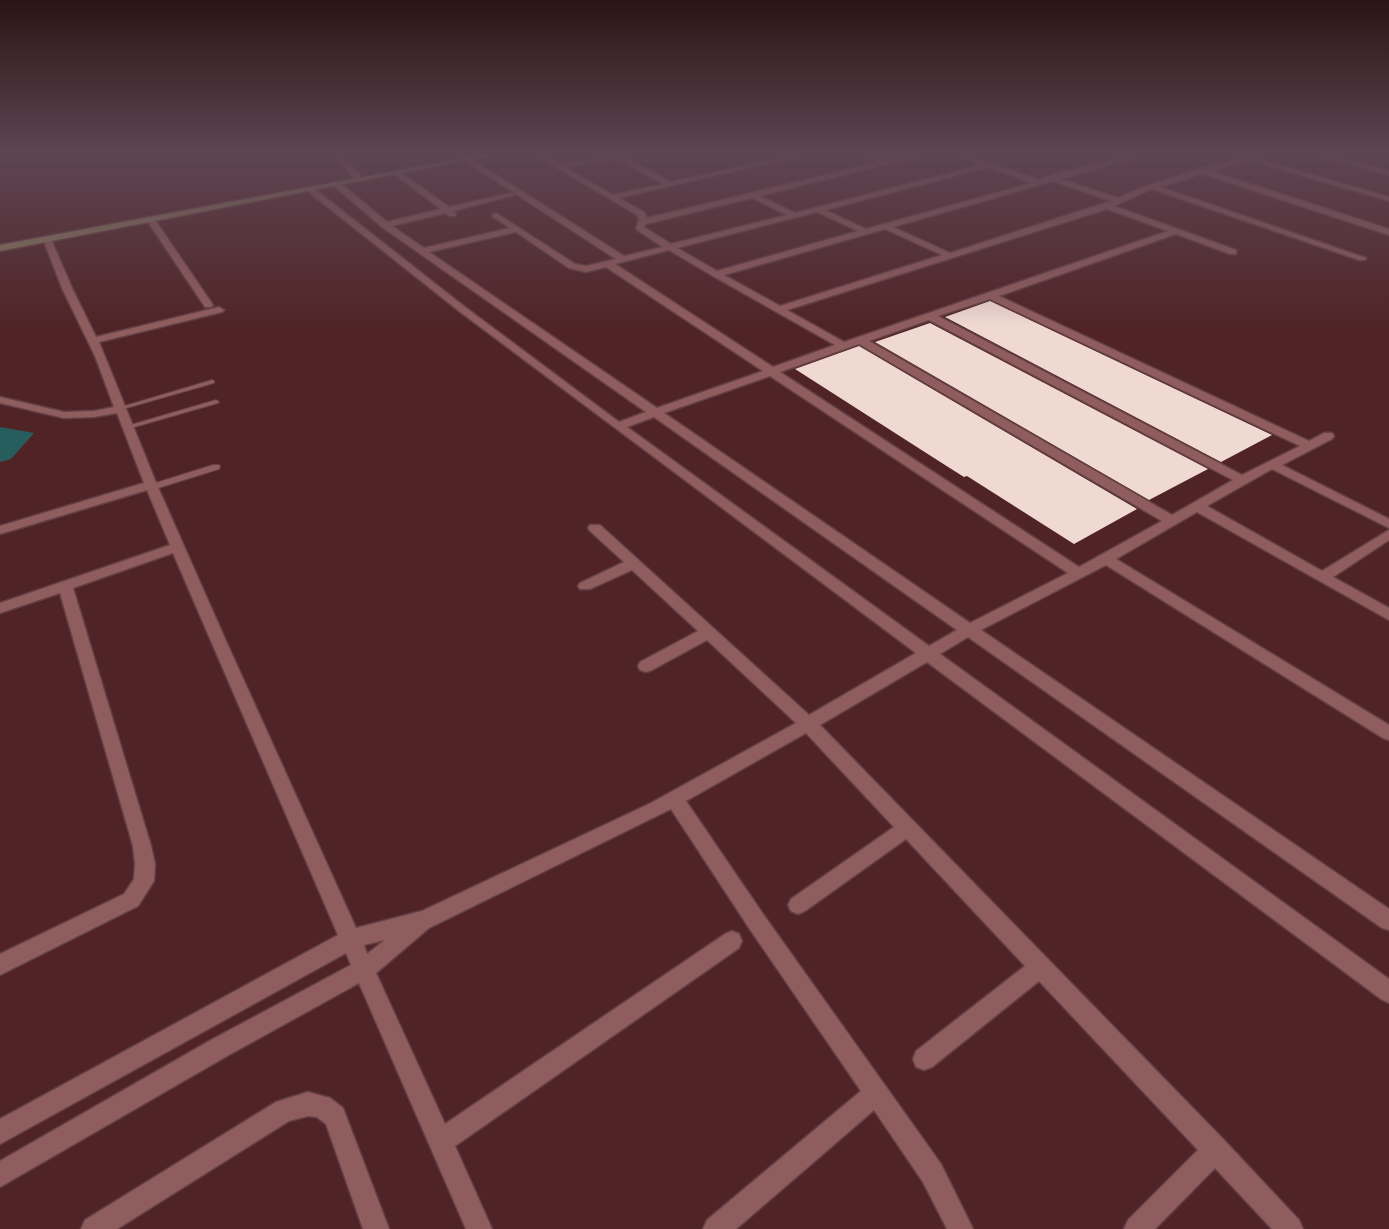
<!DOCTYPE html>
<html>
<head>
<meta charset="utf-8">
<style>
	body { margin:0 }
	canvas { display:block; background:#502427 }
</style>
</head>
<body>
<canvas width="1389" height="1229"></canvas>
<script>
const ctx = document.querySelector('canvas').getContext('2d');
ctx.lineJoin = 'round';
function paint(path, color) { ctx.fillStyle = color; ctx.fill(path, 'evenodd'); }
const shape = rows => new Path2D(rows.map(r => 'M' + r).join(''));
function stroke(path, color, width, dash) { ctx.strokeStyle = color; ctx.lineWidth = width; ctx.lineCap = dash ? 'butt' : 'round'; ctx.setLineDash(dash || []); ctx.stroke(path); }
paint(shape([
	[0,427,34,433,11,459,0,462]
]), '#285d5e');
paint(shape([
	[990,301,1272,435,1221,462,945,317],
	[930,323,1208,469,1149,500,875,342],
	[859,346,1137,509,1074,544,967,476,964,477,945,465,795,369]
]), '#f0d9d1');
const lane = shape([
	[212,380,214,381,214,383,123,409,119,409,118,408,212,380],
	[216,400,219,402,218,403,131,428,127,428,126,427,127,426,216,400],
	[213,465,219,465,220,467,219,469,155,489,149,489,148,487,149,485,213,465]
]);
const street = shape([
	[334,154,340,154,362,177,362,181,356,181,334,154],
	[533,154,541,154,561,165,613,154,627,154,624,156,671,182,796,154,808,154,619,198,644,212,647,218,879,162,860,154,869,154,887,160,915,154,926,154,760,196,795,213,981,165,954,154,963,154,1040,180,1048,176,1135,154,1145,154,1144,155,1061,179,1118,198,1142,187,1199,169,1255,154,1264,154,1255,158,1389,197,1389,201,1248,160,1211,171,1389,229,1389,235,1203,174,1160,187,1366,258,1365,260,1359,260,1152,189,1114,206,1236,250,1236,254,1230,254,1176,234,999,296,1309,441,1324,433,1332,433,1334,436,1332,439,1282,465,1389,519,1389,528,1272,469,1207,506,1322,571,1389,530,1389,540,1333,577,1389,608,1389,620,1197,512,1116,559,1389,725,1389,740,1383,738,1106,565,981,630,1389,909,1389,930,1382,928,968,637,940,654,1389,979,1389,1003,1381,999,927,662,820,725,1225,1141,1299,1220,1303,1229,1272,1229,1215,1168,1155,1229,1124,1229,1128,1220,1198,1150,1039,981,932,1067,924,1070,916,1067,913,1059,916,1051,1025,966,906,839,805,911,798,914,791,911,788,905,791,899,894,827,806,733,686,801,763,914,941,1164,973,1229,947,1229,923,1182,874,1110,736,1229,703,1229,707,1220,861,1091,749,928,671,809,429,928,376,973,445,1124,725,934,732,931,739,934,742,941,739,948,455,1146,492,1229,466,1229,359,983,227,1056,0,1187,0,1161,211,1040,351,965,346,953,0,1144,0,1119,338,935,173,553,73,588,151,846,155,864,154,881,138,906,0,975,0,954,124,894,134,879,135,864,133,846,60,593,0,613,0,603,170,545,147,490,0,534,0,526,144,483,117,413,94,417,64,418,0,403,0,397,64,412,94,411,114,407,95,356,62,288,43,239,44,237,51,239,72,288,96,337,219,307,224,310,222,312,99,342,157,485,226,641,356,928,422,911,651,803,796,723,707,640,652,670,646,672,640,670,638,666,640,662,698,631,632,570,590,589,580,589,578,586,580,583,624,562,590,531,588,528,590,525,600,525,809,715,916,653,459,311,305,189,312,187,465,307,619,422,646,412,382,227,332,184,339,182,387,222,441,209,394,174,393,172,397,170,449,207,511,193,515,195,453,211,456,214,455,216,449,216,446,213,392,226,424,248,510,228,493,217,492,215,496,213,575,264,586,266,616,259,465,161,465,157,468,157,624,256,663,247,637,230,636,228,639,219,637,215,533,154],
	[616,158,663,184,613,195,566,168,616,158],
	[989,167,1032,183,866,229,825,210,989,167],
	[1053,181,1111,201,950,253,893,227,1053,181],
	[752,198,787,215,671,244,644,227,646,224,752,198],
	[1107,209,1168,231,844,342,787,310,1107,209],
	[817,212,858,231,717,271,677,248,817,212],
	[885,229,942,255,780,306,724,275,885,229],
	[516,232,569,268,586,272,606,267,763,371,657,408,429,252,516,232],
	[669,250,713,276,835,345,773,367,615,264,669,250],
	[990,299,1300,446,1242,475,938,316,990,299],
	[929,320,1233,480,1172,515,869,341,929,320],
	[859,344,1162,521,1079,567,780,372,859,344],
	[770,376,1068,573,970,623,664,413,770,376],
	[654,417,957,630,929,646,627,427,654,417],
	[385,940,367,954,364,945,385,940],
	[1312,154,1323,154,1389,171,1389,175,1312,154],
	[147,217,153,217,213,305,211,307,205,307,146,219,147,217],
	[308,1092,330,1098,343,1108,389,1229,363,1229,326,1124,317,1117,308,1116,289,1121,117,1229,81,1229,85,1220,276,1102,308,1092]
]);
const secondary = shape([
	[486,154,499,154,0,251,0,245,486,154]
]);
stroke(lane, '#644044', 2);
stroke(street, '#644044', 3);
stroke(secondary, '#644044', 3);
paint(lane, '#905d5e');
paint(street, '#905d5e');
paint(secondary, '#897c5d');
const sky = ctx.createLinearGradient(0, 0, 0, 326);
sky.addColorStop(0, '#2c1415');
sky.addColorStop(0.47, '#5e4552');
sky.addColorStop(1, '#5e455200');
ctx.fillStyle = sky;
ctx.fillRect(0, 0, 1389, 326);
</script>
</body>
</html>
